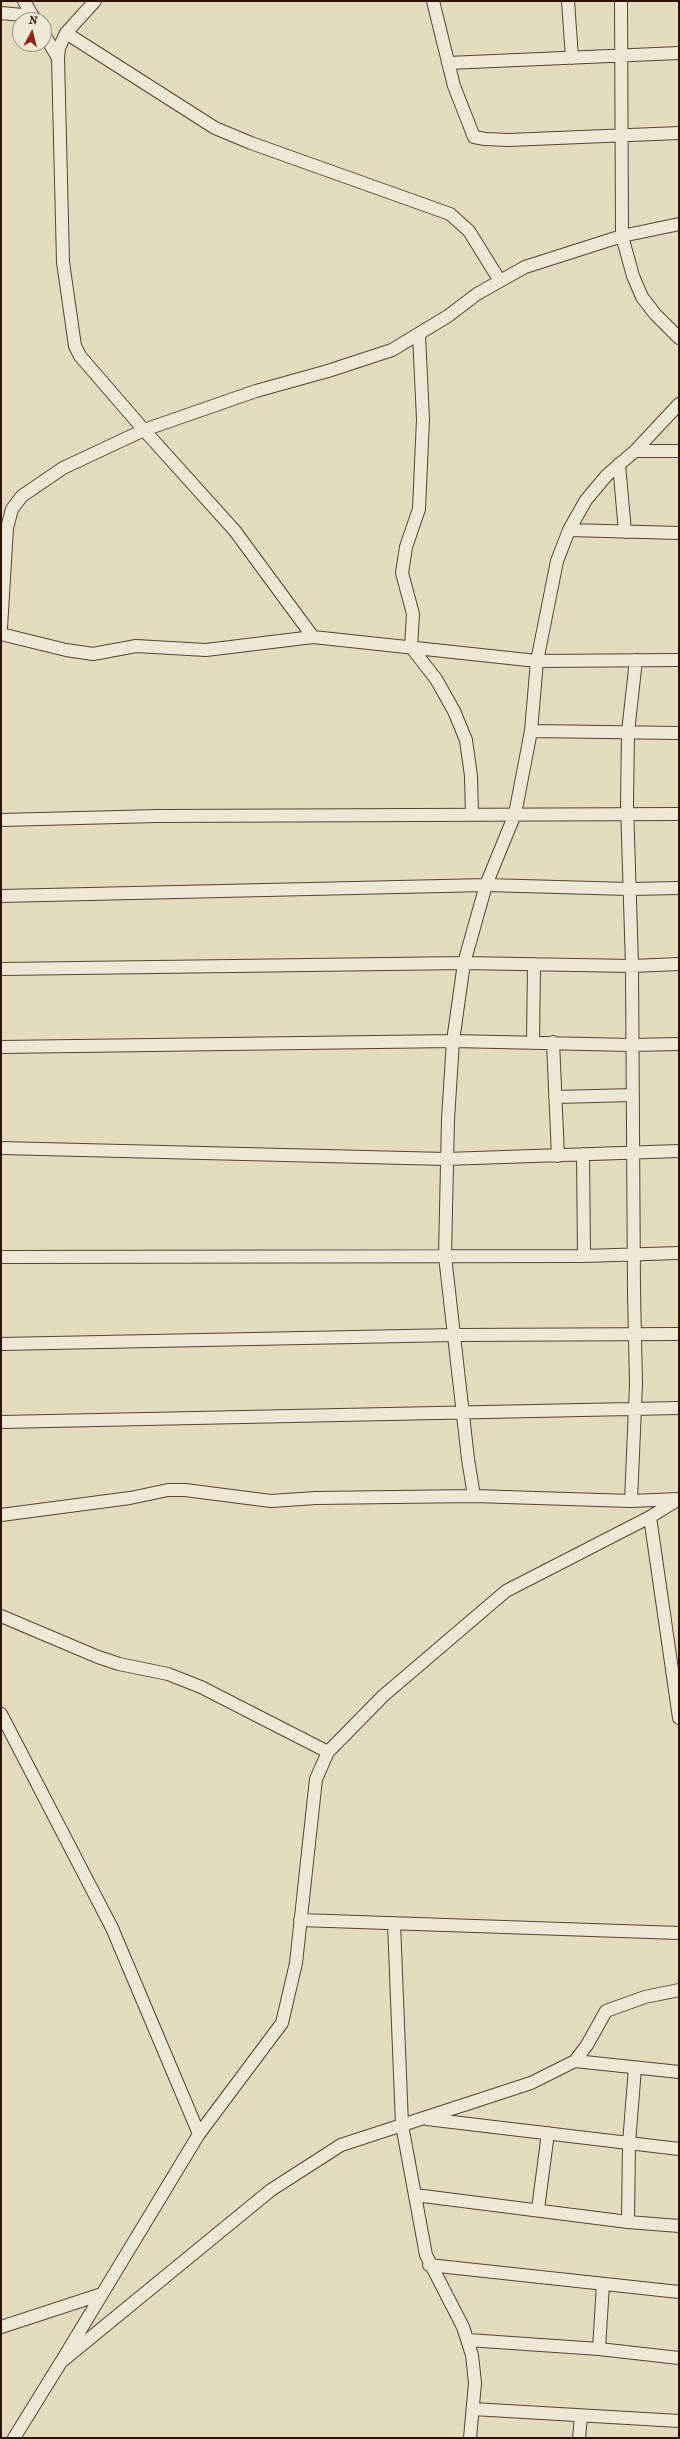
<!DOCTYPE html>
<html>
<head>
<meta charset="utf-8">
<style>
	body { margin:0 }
	#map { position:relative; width:680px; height:2439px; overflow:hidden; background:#e2dbbe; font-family:"IM FELL French Canon",serif }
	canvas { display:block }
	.frame { position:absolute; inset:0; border:2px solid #2c1000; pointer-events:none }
	.north { position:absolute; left:12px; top:12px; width:40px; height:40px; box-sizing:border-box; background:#ece8d5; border:1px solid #9f9280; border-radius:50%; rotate:7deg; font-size:11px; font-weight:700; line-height:16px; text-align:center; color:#2c1000 }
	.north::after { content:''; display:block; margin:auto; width:14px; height:18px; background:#8f2418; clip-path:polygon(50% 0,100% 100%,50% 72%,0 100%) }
</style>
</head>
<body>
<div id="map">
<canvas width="680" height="2439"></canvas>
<div class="frame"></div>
<div class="north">N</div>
</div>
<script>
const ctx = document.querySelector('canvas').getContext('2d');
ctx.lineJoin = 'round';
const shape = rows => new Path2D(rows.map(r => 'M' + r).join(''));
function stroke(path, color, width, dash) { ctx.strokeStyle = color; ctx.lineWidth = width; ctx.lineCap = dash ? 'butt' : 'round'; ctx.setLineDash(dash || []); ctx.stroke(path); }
const minor = shape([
	[24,1,35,20],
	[95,1,66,33,59,48,58,58,63,262,75,346,80,356,144,430,235,531,313,637,537,661,679,660],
	[433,1,454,86,474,137,485,139,508,140,679,133],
	[568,1,572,58],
	[621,1,622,236,633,276,642,297,655,314,679,338],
	[1,13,33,16],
	[66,33,215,128,251,143,450,214,469,231,500,281],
	[44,34,58,58],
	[448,63,679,53],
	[419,335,423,419,419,509,406,547,402,573,413,614,411,647,436,679,454,711,466,740,471,776,472,814],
	[635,451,679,451],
	[619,464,625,532],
	[569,530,679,533],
	[1,628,7,528,12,509,22,496,63,468,144,430,256,391,328,371,392,350,448,316,477,294,525,267,622,236,679,224],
	[1,634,66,650,93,654,136,646,206,650,313,637],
	[531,731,679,733],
	[1,820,158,816,679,814],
	[1,896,486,885,629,889,679,888],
	[1,969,464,963,632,966,679,964],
	[533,1042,534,964],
	[553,1042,558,1156],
	[1,1047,453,1041,631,1045,679,1044],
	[555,1097,633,1095],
	[1,1148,446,1159,679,1151],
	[583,1154,584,1256],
	[1,1257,584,1256,679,1253],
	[1,1344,455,1335,679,1334],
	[1,1422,679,1408],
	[474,1496,468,1459,445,1256,448,1119,453,1041,464,963,486,885,515,814,531,731,537,661,557,561,569,530,586,500,607,475,635,451,679,404],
	[631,1501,636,1384,634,1292,632,966,627,804,628,732,636,660],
	[1,1515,130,1498,168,1490,185,1490,271,1501,316,1498,474,1496,631,1501,678,1499],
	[650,1517,679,1718],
	[1,1616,98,1657,119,1664,168,1674,201,1687,328,1752],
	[1,1714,112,1928,199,2134],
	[300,1920,679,1933],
	[394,1923,402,2125,426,2255,463,2327,472,2355,475,2383,470,2438],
	[575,2061,679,2072],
	[427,2119,679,2149],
	[415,2195,628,2222,679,2226],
	[538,2209,548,2133],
	[628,2222,629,2143,635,2068],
	[429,2265,679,2292],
	[1,2327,102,2294],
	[468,2340,599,2349,679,2358],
	[599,2349,603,2284],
	[61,2362,199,2134,282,2023,296,1963,316,1779,328,1752,383,1696,506,1591,650,1517,679,1499],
	[473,2409,679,2421],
	[14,2438,61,2362,271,2190,341,2145,531,2083,575,2061,587,2045,606,2011,645,1997,679,1990],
	[579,2438,581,2416]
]);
stroke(minor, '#5a4330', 14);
stroke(minor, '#ece8d5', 12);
</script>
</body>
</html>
